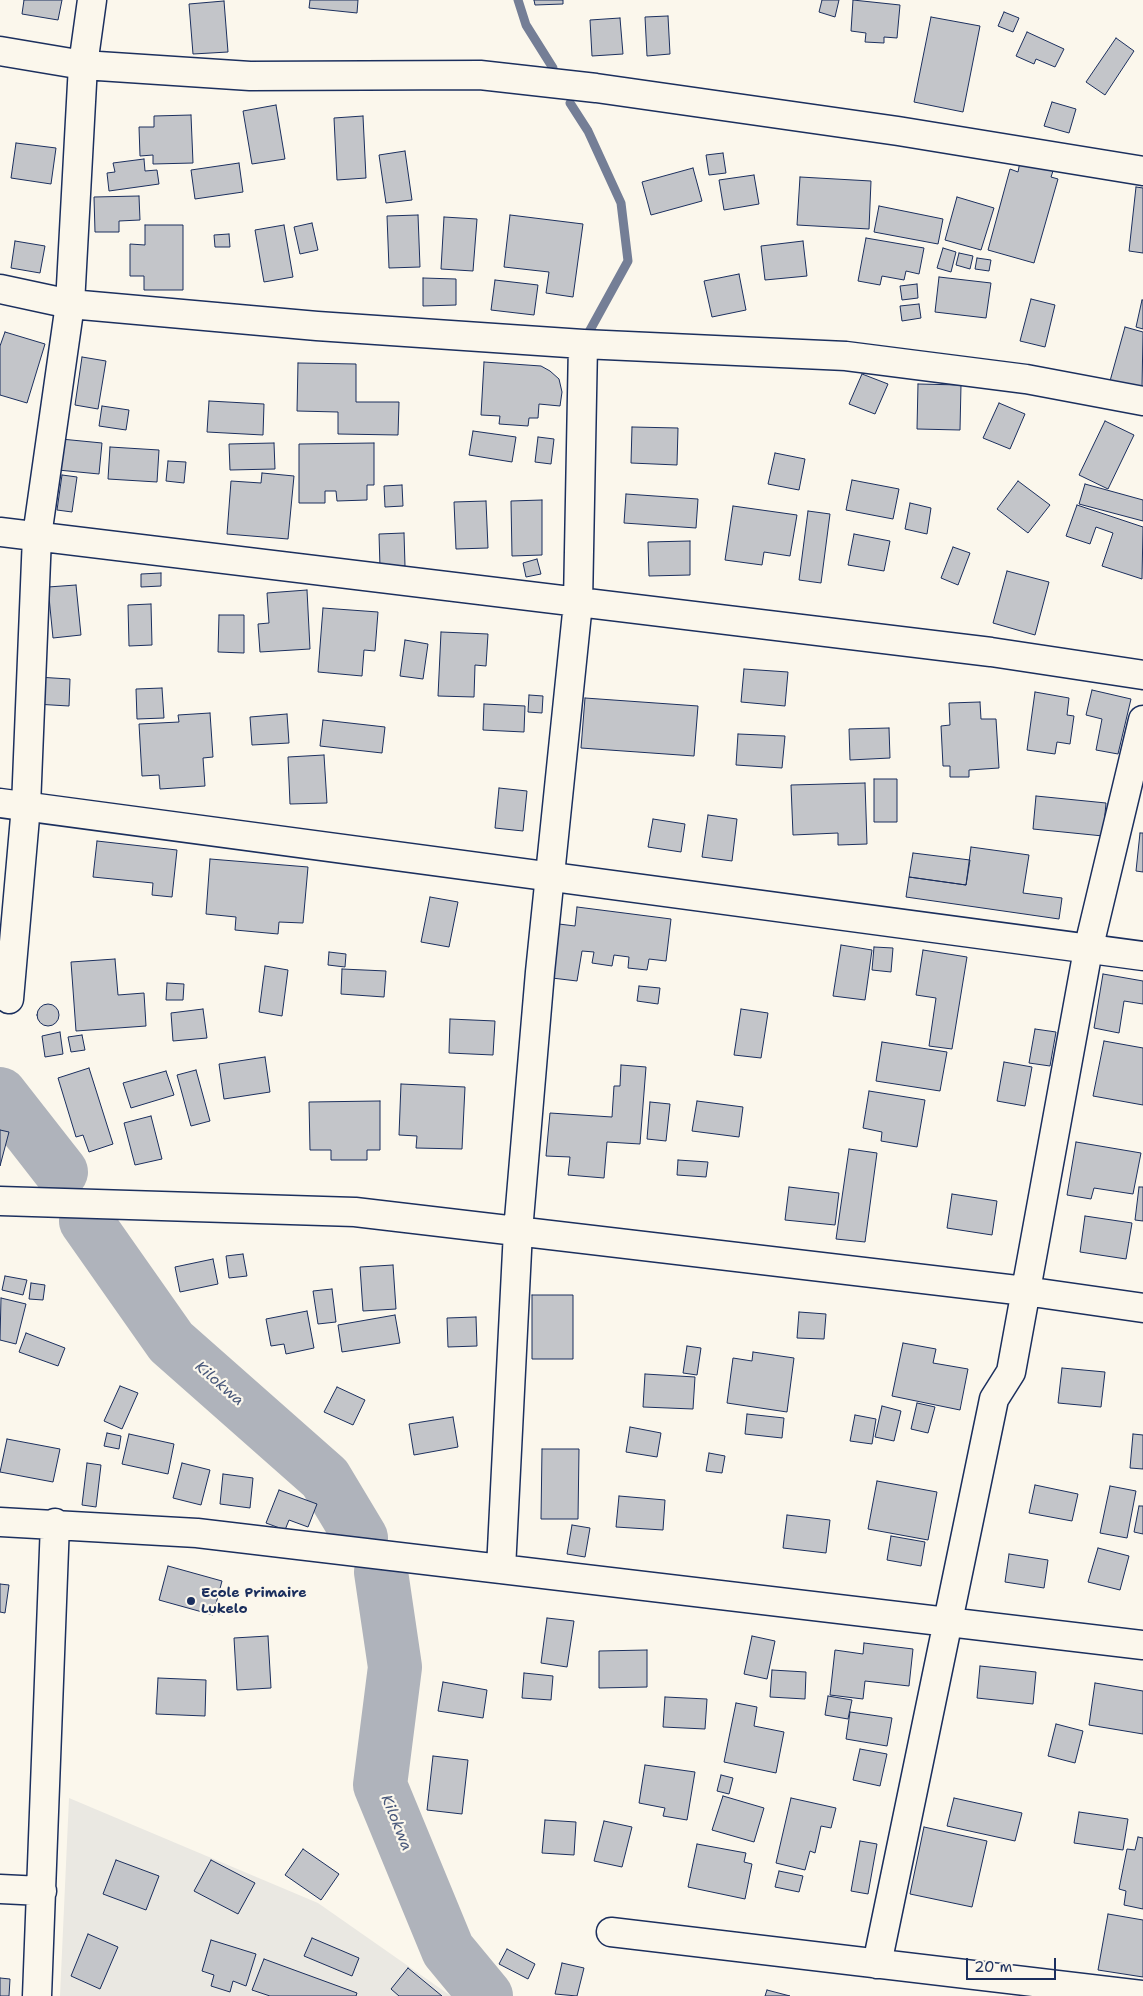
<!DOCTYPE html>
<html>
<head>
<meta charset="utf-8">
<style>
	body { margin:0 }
	#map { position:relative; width:1143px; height:1996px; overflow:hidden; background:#fbf7ec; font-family:"Shantell Sans",sans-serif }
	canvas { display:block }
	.scale { position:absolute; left:966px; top:1958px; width:90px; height:22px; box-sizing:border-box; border:2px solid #1b2f5e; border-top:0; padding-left:6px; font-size:15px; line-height:18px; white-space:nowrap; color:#1b2f5e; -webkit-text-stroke:4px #fbf7ec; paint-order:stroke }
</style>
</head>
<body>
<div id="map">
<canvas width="1143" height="1996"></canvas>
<div class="scale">20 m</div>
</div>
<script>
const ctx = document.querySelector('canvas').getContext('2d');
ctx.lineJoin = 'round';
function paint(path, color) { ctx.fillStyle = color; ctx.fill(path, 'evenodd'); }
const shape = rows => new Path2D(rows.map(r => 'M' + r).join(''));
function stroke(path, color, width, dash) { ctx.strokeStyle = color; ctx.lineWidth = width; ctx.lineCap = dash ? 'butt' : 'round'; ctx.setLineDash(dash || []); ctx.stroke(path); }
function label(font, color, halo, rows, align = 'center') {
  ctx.font = font + ' "Shantell Sans",sans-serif'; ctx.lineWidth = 4.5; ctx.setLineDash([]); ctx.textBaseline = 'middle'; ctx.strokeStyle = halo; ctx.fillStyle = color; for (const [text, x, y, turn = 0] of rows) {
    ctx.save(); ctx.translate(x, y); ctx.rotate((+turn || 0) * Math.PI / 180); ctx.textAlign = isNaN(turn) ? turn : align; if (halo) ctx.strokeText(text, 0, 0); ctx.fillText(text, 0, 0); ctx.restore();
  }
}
paint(shape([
	[69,1798,318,1903,451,1996,60,1996]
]), '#eae8e2');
stroke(shape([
	[518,0,526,25,553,68],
	[570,103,588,131,621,203,628,261,584,341]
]), '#747e96', 9);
stroke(shape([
	[0,1094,61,1172],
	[86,1221,171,1342,325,1478,361,1538],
	[381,1572,395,1667,380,1785,448,1950,486,1996]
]), '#afb3bb', 54);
const building = shape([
	[24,0,62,0,58,20,22,14,24,0],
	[310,0,358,0,357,13,309,8,310,0],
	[534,0,563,0,563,4,535,5,534,0],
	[822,0,839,0,835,17,819,12,822,0],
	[853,0,900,5,897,38,884,37,884,43,865,42,866,33,851,31,853,0],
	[224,1,228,52,193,54,189,4,224,1],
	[1004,12,1019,18,1013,32,998,26,1004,12],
	[668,16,670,54,647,56,645,17,668,16],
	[931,17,980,26,963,112,914,102,931,17],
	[620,18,623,54,592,56,590,20,620,18],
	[1027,32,1064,49,1055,67,1036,59,1034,64,1016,56,1027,32],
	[1116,38,1134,51,1105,95,1086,82,1116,38],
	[1052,102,1076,109,1069,133,1044,126,1052,102],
	[276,105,285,159,252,164,243,111,276,105],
	[191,115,193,163,153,164,153,155,140,156,139,127,154,127,154,116,191,115],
	[363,116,366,178,337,180,334,118,363,116],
	[16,143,56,148,51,184,11,178,16,143],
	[405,151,412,200,386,203,379,155,405,151],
	[723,153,726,173,709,175,706,155,723,153],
	[144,159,145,171,157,170,159,184,109,191,107,173,115,172,113,163,144,159],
	[1020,162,1053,171,1051,177,1058,179,1034,263,988,250,1010,169,1018,172,1020,162],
	[239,163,243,192,195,199,191,170,239,163],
	[693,168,702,201,651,215,642,182,693,168],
	[754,175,759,204,724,210,719,180,754,175],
	[800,177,871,181,869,229,797,225,800,177],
	[1136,187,1143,188,1143,253,1129,251,1136,187],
	[139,196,140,220,119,221,119,232,95,232,94,197,139,196],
	[957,197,994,208,981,250,945,240,957,197],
	[879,206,943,219,938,244,874,232,879,206],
	[418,215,420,267,389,268,387,216,418,215],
	[510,215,583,224,573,297,546,293,549,272,504,267,510,215],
	[444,217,477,219,473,271,441,269,444,217],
	[312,223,318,250,300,254,294,227,312,223],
	[145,225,183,225,183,290,144,290,144,276,130,276,130,244,145,245,145,225],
	[284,225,293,277,264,282,255,230,284,225],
	[229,234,230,247,215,247,214,235,229,234],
	[866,238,924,248,919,274,906,271,904,280,882,276,880,285,858,281,866,238],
	[15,241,45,246,40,273,11,268,15,241],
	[803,241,807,276,765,280,761,246,803,241],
	[943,248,956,252,951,272,937,268,943,248],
	[959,253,973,256,970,269,956,265,959,253],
	[977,258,991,260,989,271,975,269,977,258],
	[739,274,746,310,712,317,704,281,739,274],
	[939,277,991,283,986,318,935,312,939,277],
	[423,278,456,279,456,305,423,306,423,278],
	[495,280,538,285,534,315,491,310,495,280],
	[917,284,918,298,902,300,900,286,917,284],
	[1031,299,1055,305,1045,347,1020,341,1031,299],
	[1142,300,1143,300,1143,329,1136,327,1142,300],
	[919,304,921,318,902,321,900,306,919,304],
	[1125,327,1143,332,1142,389,1110,381,1125,327],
	[5,332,45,344,27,403,0,395,0,346,5,332],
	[82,357,106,361,98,409,75,405,82,357],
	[484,362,541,366,550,371,559,379,562,392,560,406,539,404,538,418,529,418,528,426,499,424,500,416,481,415,484,362],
	[298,363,356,364,356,402,399,402,398,435,338,434,338,412,297,411,298,363],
	[862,374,888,384,875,414,849,404,862,374],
	[918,384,961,385,960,430,917,429,918,384],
	[209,401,264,404,263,435,207,432,209,401],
	[999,403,1025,414,1010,449,983,438,999,403],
	[102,406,129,410,126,430,99,426,102,406],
	[1105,421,1134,435,1108,489,1079,475,1105,421],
	[632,427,678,428,677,465,631,463,632,427],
	[473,431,516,437,512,462,469,455,473,431],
	[538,437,554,439,551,464,535,462,538,437],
	[61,439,102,443,99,474,58,470,61,439],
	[274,443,275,469,230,470,229,444,274,443],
	[374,443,374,485,367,485,367,500,337,501,336,491,325,491,325,503,299,503,299,444,374,443],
	[110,447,159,450,157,482,108,479,110,447],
	[775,453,805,459,799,490,768,484,775,453],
	[168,461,186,462,184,483,166,481,168,461],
	[262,473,294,476,288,539,227,534,231,481,261,483,262,473],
	[62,475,77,477,72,512,57,510,62,475],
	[852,480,899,489,893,519,846,510,852,480],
	[1018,481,1050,505,1028,533,997,509,1018,481],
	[1085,484,1143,500,1143,521,1079,504,1085,484],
	[402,485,403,506,385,507,384,486,402,485],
	[626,494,698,499,696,528,624,523,626,494],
	[542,500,542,555,512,556,511,501,542,500],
	[486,501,488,548,456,549,454,502,486,501],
	[910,503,931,508,927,534,905,529,910,503],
	[1077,505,1143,527,1142,579,1102,566,1113,533,1096,527,1090,544,1066,536,1077,505],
	[733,506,797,515,790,556,764,552,762,565,725,560,733,506],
	[808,511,830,514,821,583,799,580,808,511],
	[404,533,405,566,380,567,379,534,404,533],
	[854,534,890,541,884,571,848,565,854,534],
	[690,541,690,575,649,576,648,542,690,541],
	[953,547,970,553,958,585,941,578,953,547],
	[537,559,541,574,526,577,523,563,537,559],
	[1007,571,1049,582,1035,635,993,623,1007,571],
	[161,573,161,586,141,587,141,574,161,573],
	[76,585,81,635,53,638,48,587,76,585],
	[307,590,310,649,260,652,258,624,269,623,267,593,307,590],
	[151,604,152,645,129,646,128,605,151,604],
	[323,608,378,612,375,651,364,650,362,676,318,672,323,608],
	[219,615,244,615,244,653,218,652,219,615],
	[441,632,488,634,486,666,475,665,474,697,438,696,441,632],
	[405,640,428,644,423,679,400,676,405,640],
	[744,669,788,672,785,706,741,702,744,669],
	[37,677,70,679,69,706,35,704,37,677],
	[162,688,164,718,137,719,136,689,162,688],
	[1092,690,1131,699,1118,754,1096,750,1102,719,1086,715,1092,690],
	[1035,692,1069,698,1067,715,1074,716,1070,744,1057,742,1055,754,1027,750,1035,692],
	[529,695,543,696,542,713,528,712,529,695],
	[585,698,698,706,694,756,581,748,585,698],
	[980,702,981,719,996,719,999,768,969,770,969,777,950,777,950,766,943,766,941,726,950,725,949,703,980,702],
	[484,704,525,706,524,732,483,730,484,704],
	[210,713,213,757,203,758,205,786,160,789,159,775,142,776,139,724,179,722,178,715,210,713],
	[287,714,289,743,252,745,250,717,287,714],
	[323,720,385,727,382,753,320,746,323,720],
	[889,728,890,758,850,760,849,729,889,728],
	[738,734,785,736,782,768,736,765,738,734],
	[324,755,327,803,290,804,288,757,324,755],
	[874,779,897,779,897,822,874,822,874,779],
	[865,783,867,844,838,845,838,833,793,835,791,785,865,783],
	[499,788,527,791,523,831,495,828,499,788],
	[1036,796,1106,803,1103,836,1033,829,1036,796],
	[708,815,737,819,732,861,702,857,708,815],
	[653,819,685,824,681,852,648,847,653,819],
	[1140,833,1143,833,1143,872,1136,871,1140,833],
	[97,841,177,850,172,897,152,895,153,883,93,877,97,841],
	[971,847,1029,855,1023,893,1062,898,1059,919,906,897,909,877,966,885,971,847],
	[913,853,970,860,966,885,909,877,913,853],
	[210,859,308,867,303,923,279,922,278,934,235,930,236,917,206,914,210,859],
	[430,897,458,902,449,947,421,942,430,897],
	[577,907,671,919,666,961,649,959,647,970,628,968,629,957,614,955,612,966,592,963,594,952,582,951,577,981,552,978,559,924,575,926,577,907],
	[841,945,872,950,865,1000,833,996,841,945],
	[874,947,893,948,891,972,872,970,874,947],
	[923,950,967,957,952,1049,929,1046,936,998,916,995,923,950],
	[329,952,346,954,345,967,328,965,329,952],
	[115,959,118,995,144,993,146,1026,76,1031,71,962,115,959],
	[265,966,288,970,282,1016,259,1012,265,966],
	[342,969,386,971,384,997,341,994,342,969],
	[1103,974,1143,981,1143,1004,1124,1001,1119,1033,1094,1028,1103,974],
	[167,983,184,984,183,1000,166,1000,167,983],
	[639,986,660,988,658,1004,637,1001,639,986],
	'37 1015a11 11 0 1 1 22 0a11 11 0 1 1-22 0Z',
	[203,1009,207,1038,173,1041,171,1013,203,1009],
	[741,1009,768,1013,761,1058,734,1055,741,1009],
	[450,1019,495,1021,493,1055,449,1053,450,1019],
	[1035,1029,1056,1032,1050,1066,1029,1063,1035,1029],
	[60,1032,63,1054,45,1057,42,1036,60,1032],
	[82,1035,85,1050,71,1052,68,1037,82,1035],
	[1104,1041,1143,1048,1143,1105,1093,1096,1104,1041],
	[882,1042,947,1052,940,1091,876,1081,882,1042],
	[265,1057,270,1092,224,1099,219,1064,265,1057],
	[1004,1062,1032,1067,1025,1106,997,1101,1004,1062],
	[621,1065,646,1067,640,1144,607,1142,604,1178,568,1175,570,1157,546,1156,550,1113,612,1117,614,1086,620,1086,621,1065],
	[89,1068,113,1144,89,1152,83,1135,76,1137,58,1078,89,1068],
	[196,1070,210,1121,191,1126,177,1075,196,1070],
	[166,1071,174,1095,131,1108,123,1083,166,1071],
	[401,1084,465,1087,462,1149,416,1148,417,1136,399,1135,401,1084],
	[869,1091,925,1100,917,1147,881,1141,882,1132,863,1128,869,1091],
	[380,1101,380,1150,367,1150,367,1160,331,1160,331,1150,310,1150,309,1102,380,1101],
	[697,1101,743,1107,739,1137,692,1131,697,1101],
	[650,1102,670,1104,666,1141,647,1139,650,1102],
	[151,1116,162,1159,135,1165,124,1123,151,1116],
	[0,1130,9,1132,0,1166,0,1130],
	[1076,1142,1141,1153,1133,1194,1094,1188,1091,1199,1067,1195,1076,1142],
	[849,1149,877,1153,865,1242,836,1239,849,1149],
	[678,1160,708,1162,706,1177,677,1175,678,1160],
	[789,1187,839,1193,835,1225,785,1220,789,1187],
	[1139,1187,1143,1187,1143,1221,1135,1220,1139,1187],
	[952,1194,997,1201,992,1235,947,1228,952,1194],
	[1085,1216,1132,1223,1126,1259,1080,1252,1085,1216],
	[243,1254,247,1276,229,1278,226,1256,243,1254],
	[213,1259,218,1284,180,1292,175,1267,213,1259],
	[393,1265,396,1309,363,1311,360,1267,393,1265],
	[5,1276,27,1280,23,1295,2,1290,5,1276],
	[31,1283,45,1285,43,1300,29,1299,31,1283],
	[332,1289,336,1322,318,1324,313,1291,332,1289],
	[532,1295,573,1295,573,1359,532,1359,532,1295],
	[1,1298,26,1304,16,1344,0,1340,1,1298],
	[307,1311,314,1348,286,1354,284,1344,271,1346,266,1319,307,1311],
	[799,1312,826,1314,824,1339,797,1338,799,1312],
	[395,1315,400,1343,342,1352,338,1325,395,1315],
	[476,1317,477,1346,448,1347,447,1318,476,1317],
	[26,1333,65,1348,58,1366,19,1352,26,1333],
	[903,1343,936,1349,933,1363,968,1369,960,1410,892,1396,903,1343],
	[687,1346,701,1348,697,1375,683,1373,687,1346],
	[753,1352,794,1358,787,1412,727,1403,733,1358,752,1361,753,1352],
	[1062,1368,1105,1372,1101,1407,1058,1403,1062,1368],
	[645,1374,695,1377,693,1409,643,1407,645,1374],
	[120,1386,138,1393,122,1429,104,1421,120,1386],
	[337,1387,365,1400,353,1425,324,1412,337,1387],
	[917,1403,935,1407,928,1433,911,1429,917,1403],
	[882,1406,901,1411,894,1441,875,1437,882,1406],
	[747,1414,784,1418,782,1438,745,1434,747,1414],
	[855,1415,876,1419,872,1444,850,1441,855,1415],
	[453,1417,458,1447,414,1455,409,1424,453,1417],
	[630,1427,661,1433,657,1457,626,1452,630,1427],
	[107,1433,121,1436,119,1449,104,1446,107,1433],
	[129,1434,174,1444,168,1474,122,1464,129,1434],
	[1133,1434,1143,1435,1143,1469,1130,1468,1133,1434],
	[7,1439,60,1449,53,1482,0,1472,7,1439],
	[542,1449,579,1449,578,1519,541,1519,542,1449],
	[709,1453,725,1456,722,1473,706,1471,709,1453],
	[87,1463,101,1465,96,1507,82,1505,87,1463],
	[182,1463,210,1470,201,1505,173,1498,182,1463],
	[223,1474,253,1478,250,1508,220,1504,223,1474],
	[877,1481,937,1492,928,1540,868,1529,877,1481],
	[1035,1485,1078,1494,1072,1521,1029,1513,1035,1485],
	[1110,1486,1136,1491,1127,1538,1100,1533,1110,1486],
	[279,1490,317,1504,308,1527,289,1520,285,1530,266,1523,279,1490],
	[619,1496,665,1500,663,1530,616,1527,619,1496],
	[1139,1506,1143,1506,1143,1534,1134,1532,1139,1506],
	[787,1515,830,1520,826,1553,783,1548,787,1515],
	[572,1525,590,1528,585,1557,567,1554,572,1525],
	[891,1536,925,1542,921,1566,887,1560,891,1536],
	[1098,1548,1129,1556,1120,1590,1088,1582,1098,1548],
	[1009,1554,1048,1560,1044,1588,1005,1582,1009,1554],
	[168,1566,222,1581,213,1615,159,1600,168,1566],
	[0,1584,9,1585,5,1613,0,1612,0,1584],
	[547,1618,574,1621,567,1667,541,1663,547,1618],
	[268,1636,271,1688,237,1690,234,1638,268,1636],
	[752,1636,775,1641,767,1679,744,1674,752,1636],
	[864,1643,913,1649,909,1686,865,1681,863,1699,830,1695,835,1650,863,1654,864,1643],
	[647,1650,647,1687,599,1688,599,1651,647,1650],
	[980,1666,1036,1672,1033,1704,977,1698,980,1666],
	[772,1670,806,1672,805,1699,770,1697,772,1670],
	[524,1673,553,1676,551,1700,522,1698,524,1673],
	[158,1678,206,1680,205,1716,156,1714,158,1678],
	[443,1682,487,1690,483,1718,438,1711,443,1682],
	[1095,1683,1143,1691,1143,1734,1089,1725,1095,1683],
	[828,1696,852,1700,848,1719,825,1715,828,1696],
	[665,1697,707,1699,705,1729,663,1727,665,1697],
	[736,1703,757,1707,754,1726,784,1732,776,1773,724,1762,736,1703],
	[850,1712,892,1718,887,1746,846,1739,850,1712],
	[1056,1724,1083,1731,1075,1763,1048,1756,1056,1724],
	[860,1749,887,1754,880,1786,853,1780,860,1749],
	[433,1756,468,1760,462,1814,427,1810,433,1756],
	[645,1765,695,1772,687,1820,663,1816,665,1808,639,1803,645,1765],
	[721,1775,733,1778,729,1794,717,1791,721,1775],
	[723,1796,764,1808,754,1842,712,1830,723,1796],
	[791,1798,836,1808,831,1828,821,1826,815,1853,810,1851,805,1870,776,1863,791,1798],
	[954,1798,1022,1813,1015,1841,947,1826,954,1798],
	[1079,1812,1128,1819,1123,1850,1074,1843,1079,1812],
	[545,1820,576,1822,574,1855,542,1853,545,1820],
	[604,1821,632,1827,622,1867,594,1861,604,1821],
	[924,1827,987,1841,972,1907,910,1894,924,1827],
	[1138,1837,1143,1838,1143,1909,1124,1905,1126,1891,1119,1889,1127,1849,1135,1850,1138,1837],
	[860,1841,877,1844,868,1894,851,1891,860,1841],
	[697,1844,746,1853,744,1862,752,1864,745,1899,688,1887,697,1844],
	[303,1849,339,1874,321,1900,285,1875,303,1849],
	[116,1860,159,1876,146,1910,103,1894,116,1860],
	[211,1860,255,1883,238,1914,194,1891,211,1860],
	[779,1871,803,1876,799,1892,775,1887,779,1871],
	[1108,1914,1143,1920,1143,1977,1098,1970,1108,1914],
	[88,1934,118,1947,100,1989,71,1976,88,1934],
	[312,1938,359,1958,352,1976,304,1956,312,1938],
	[211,1940,256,1954,246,1986,233,1981,230,1992,211,1986,214,1975,202,1971,211,1940],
	[507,1949,535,1964,528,1979,499,1964,507,1949],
	[264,1959,357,1993,356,1996,270,1996,252,1990,264,1959],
	[562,1963,584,1968,577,1996,555,1994,562,1963],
	[408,1968,442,1996,399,1996,391,1989,408,1968],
	[0,1978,10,1979,9,1996,0,1996,0,1978],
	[767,1990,790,1996,765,1996,767,1990]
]);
paint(building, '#c3c5c9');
stroke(building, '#1b2f5e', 1);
const minor = shape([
	[0,51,83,65,250,76,480,75,596,88,898,131,1143,171],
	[0,289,70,304,317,326,583,344,846,356,1026,379,1143,401],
	[0,532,991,652,1143,675],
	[9,999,26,806,37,536,70,304,83,65,92,0],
	[0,1201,355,1212,1025,1291,1143,1308],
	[0,1522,197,1533,1143,1645],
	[501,1569,518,1231,540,972,578,603,583,344],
	[0,1889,42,1891],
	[611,1932,1143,1995],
	[877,1964,994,1399,1011,1372,1088,950,1143,720],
	[37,1996,55,1523]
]);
const tertiary = shape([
	[0,803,1143,956]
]);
stroke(minor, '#1b2f5e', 31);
stroke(tertiary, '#1b2f5e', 31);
stroke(minor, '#fbf7ec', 28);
stroke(tertiary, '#fbf7ec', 28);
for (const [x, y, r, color] of [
	[191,1601,5,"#1b2f5e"]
]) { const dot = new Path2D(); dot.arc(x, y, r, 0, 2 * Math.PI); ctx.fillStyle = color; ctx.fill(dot); stroke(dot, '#fbf7ec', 2); }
label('bold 14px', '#1b2f5e', '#fbf7ec', [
	["Ecole Primaire",201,1593],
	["Lukelo",201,1609]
], 'left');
label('italic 15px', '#47577a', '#fbf7ec', [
	["Kilokwa",219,1384,41],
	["Kilokwa",396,1823,68]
]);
</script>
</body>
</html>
